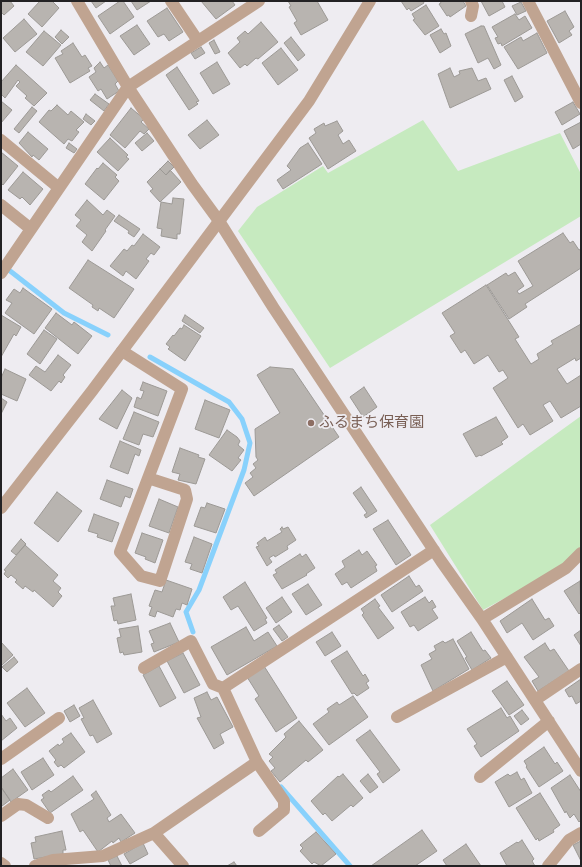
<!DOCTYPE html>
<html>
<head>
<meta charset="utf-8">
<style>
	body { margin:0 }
	#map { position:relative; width:582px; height:867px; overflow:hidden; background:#eeecf1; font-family:"Sofia Sans Condensed",sans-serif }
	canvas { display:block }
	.frame { position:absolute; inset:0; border:2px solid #232224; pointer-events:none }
</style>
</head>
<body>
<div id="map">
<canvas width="582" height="867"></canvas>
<div class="frame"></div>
</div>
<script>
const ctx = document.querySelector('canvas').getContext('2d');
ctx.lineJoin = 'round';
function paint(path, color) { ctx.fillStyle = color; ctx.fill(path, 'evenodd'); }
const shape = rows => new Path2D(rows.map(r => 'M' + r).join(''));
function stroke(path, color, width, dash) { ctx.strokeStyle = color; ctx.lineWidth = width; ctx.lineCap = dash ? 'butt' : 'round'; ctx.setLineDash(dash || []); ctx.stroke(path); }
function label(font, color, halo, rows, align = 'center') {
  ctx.font = font + ' "Sofia Sans Condensed","Noto Sans JP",sans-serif'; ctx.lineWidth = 3.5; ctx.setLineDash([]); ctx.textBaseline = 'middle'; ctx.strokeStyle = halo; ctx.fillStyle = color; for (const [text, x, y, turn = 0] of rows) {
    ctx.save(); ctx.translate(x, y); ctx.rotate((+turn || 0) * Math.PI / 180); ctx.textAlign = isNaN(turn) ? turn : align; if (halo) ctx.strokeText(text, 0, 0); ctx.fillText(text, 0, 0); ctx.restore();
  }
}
paint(shape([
	[423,120,458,171,560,133,581,174,581,216,330,368,238,231,257,207,323,166,328,173],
	[581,416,581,549,564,566,483,610,430,525]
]), '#c6eabf');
stroke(shape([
	[5,267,64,313,108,335],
	[150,357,229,402,242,419,250,443,244,470,199,590,186,612,193,632],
	[281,787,350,866]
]), '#88d1fc', 5);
const building = shape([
	[1,1,10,1,14,6,4,15,1,12,1,1],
	[40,1,52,1,59,8,42,27,28,14,40,1],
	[91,1,106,1,96,8,91,1],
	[120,1,123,1,134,17,110,34,98,16,120,1],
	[131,1,151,1,137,10,131,1],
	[201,1,232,1,235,5,216,19,201,1],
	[288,1,317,1,328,20,301,35,294,23,297,21,289,7,291,6,288,1],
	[401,1,423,1,424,3,411,11,409,8,407,10,401,1],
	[440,1,463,1,466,6,450,17,449,15,447,16,439,4,441,3,440,1],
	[481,1,502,1,505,7,489,16,481,1],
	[521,2,526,11,517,15,512,6,521,2],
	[426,5,439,26,425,35,413,20,415,19,412,14,426,5],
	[167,8,183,32,169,41,164,34,158,37,147,21,167,8],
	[565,11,574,27,569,31,572,35,559,43,547,21,565,11],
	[515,14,519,20,525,16,532,28,502,46,501,43,498,44,495,38,498,37,492,27,515,14],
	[24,19,37,34,15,52,3,38,24,19],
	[261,22,278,42,258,59,256,58,247,66,245,64,240,68,228,53,240,42,237,38,245,31,248,34,261,22],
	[137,25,150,44,134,55,120,36,137,25],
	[481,26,484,26,501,65,494,69,488,58,478,63,465,34,481,26],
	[441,29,444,34,446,33,451,46,440,53,430,35,441,29],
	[61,30,69,37,62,44,55,37,61,30],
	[44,31,61,45,43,66,26,52,44,31],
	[537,33,547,53,518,69,504,47,521,37,523,41,537,33],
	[291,37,305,55,298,61,284,43,291,37],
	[214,40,220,52,215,54,209,43,214,40],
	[73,43,82,57,85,55,92,66,88,68,90,71,70,83,55,58,63,54,61,51,73,43],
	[201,47,205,53,195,59,191,53,201,47],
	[281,48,298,70,278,85,262,63,281,48],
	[100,62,104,68,108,65,118,81,115,84,119,91,107,99,101,89,98,91,89,77,96,72,94,68,100,62],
	[217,62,230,84,213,94,200,73,217,62],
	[16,65,47,93,34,106,25,98,27,96,16,86,20,82,18,80,5,98,1,94,1,82,16,65],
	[177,67,199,101,196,102,198,104,189,110,166,75,177,67],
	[450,68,454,77,460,74,459,71,472,68,478,81,486,78,491,89,450,108,438,74,450,68],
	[512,76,523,97,515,102,504,80,512,76],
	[95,94,109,104,104,111,90,100,95,94],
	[1,101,12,110,1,123,1,101],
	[573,102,580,114,562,125,555,112,573,102],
	[57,105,68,115,71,111,84,122,76,130,79,132,72,141,68,139,64,144,39,122,49,110,51,111,57,105],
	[32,107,37,111,19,133,14,129,32,107],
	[131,108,144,119,141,122,149,129,144,134,140,131,125,148,110,135,131,108],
	[86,114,95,121,91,125,83,119,86,114],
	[207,120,219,135,200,149,188,135,207,120],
	[337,121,343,131,338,135,343,144,349,140,356,151,328,169,309,138,316,133,314,129,324,123,325,126,337,121],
	[581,122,581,144,573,149,564,131,581,122],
	[28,132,48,149,39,160,33,155,32,157,19,143,28,132],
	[147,133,154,141,142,151,135,143,147,133],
	[110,138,128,155,126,157,129,159,118,171,97,152,110,138],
	[69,143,77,149,74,153,66,148,69,143],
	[308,143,322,164,283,189,277,180,291,170,287,166,300,148,308,143],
	[1,152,18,166,3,185,1,183,1,152],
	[168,161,174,167,166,175,160,169,168,161],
	[103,163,117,175,115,177,119,181,104,200,85,184,97,168,98,169,103,163],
	[160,169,166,175,170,170,181,182,160,202,150,191,153,189,147,182,160,169],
	[23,172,43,189,30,205,22,197,20,199,8,190,23,172],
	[173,198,184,199,180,234,177,234,177,239,161,236,162,229,157,228,161,202,172,204,173,198],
	[87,200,103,215,107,210,115,216,105,230,106,231,92,251,82,242,87,235,76,226,81,220,75,215,87,200],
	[119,215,140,229,134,237,128,233,129,231,114,221,119,215],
	[563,233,570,243,573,241,579,250,581,249,581,268,525,304,527,307,509,319,487,285,506,273,508,276,515,272,524,286,517,291,519,294,533,286,518,261,563,233],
	[143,234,160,247,154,255,151,253,146,259,149,261,136,279,126,271,123,276,110,266,124,249,127,251,132,245,134,246,143,234],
	[88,260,134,289,114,318,99,308,98,311,92,307,93,305,69,288,88,260],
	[486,285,519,337,515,339,531,364,539,359,537,354,553,344,551,341,581,324,581,358,576,361,575,358,557,369,567,384,581,375,581,406,561,418,550,401,543,405,553,421,530,435,523,424,518,428,493,388,508,378,503,370,499,372,488,355,474,364,465,350,461,353,450,336,455,333,442,313,486,285],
	[23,288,52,309,34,334,5,313,12,303,6,300,14,289,20,293,23,288],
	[56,313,72,325,74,322,92,336,78,354,45,328,56,313],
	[1,315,21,327,16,336,14,334,1,357,1,315],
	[185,315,204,328,200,333,182,321,185,315],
	[184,325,201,336,185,361,168,349,170,347,166,344,173,335,174,336,180,328,182,329,184,325],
	[44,330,57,339,40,364,27,354,44,330],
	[58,355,71,365,63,375,65,377,61,383,59,381,51,391,29,375,36,366,45,372,58,355],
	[270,367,293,369,339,437,254,496,245,483,253,477,250,473,256,468,253,464,258,460,256,457,255,429,280,413,257,375,270,367],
	[5,369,26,379,17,401,1,394,1,378,5,369],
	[143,382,167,391,158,416,134,407,137,397,141,399,144,391,140,390,143,382],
	[364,387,377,407,363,417,350,397,364,387],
	[122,390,132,398,117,429,99,419,122,390],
	[1,398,7,402,1,414,1,398],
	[205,400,230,410,219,438,195,429,205,400],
	[134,412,159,422,153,437,143,434,139,445,123,439,134,412],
	[496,417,508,437,501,442,503,444,481,456,480,455,476,457,463,434,496,417],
	[227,430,237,437,240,441,238,445,244,450,238,458,241,460,232,471,209,455,227,430],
	[120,441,141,450,139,456,135,454,128,474,110,467,120,441],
	[180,448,199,455,198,457,205,459,196,484,178,480,180,474,172,472,180,448],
	[107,480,133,489,130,498,125,496,121,507,100,499,107,480],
	[361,487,377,511,366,518,364,515,367,513,353,493,361,487],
	[57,492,82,511,58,542,34,523,57,492],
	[159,499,178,507,169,533,149,526,159,499],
	[207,503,225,509,216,533,194,526,201,507,205,508,207,503],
	[94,514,119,523,112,542,97,537,98,534,88,531,94,514],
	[388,520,411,555,396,565,373,529,388,520],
	[282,527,283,529,288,527,296,540,287,546,288,549,275,557,274,555,269,558,272,562,267,566,256,547,259,546,257,543,265,537,267,541,282,532,280,529,282,527],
	[142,533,163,540,155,563,145,559,146,557,135,553,142,533],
	[194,537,212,544,202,573,190,569,192,564,185,562,194,537],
	[21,539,26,544,16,555,11,551,21,539],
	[25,545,58,575,53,581,61,588,58,592,62,596,53,607,34,590,33,592,25,586,23,589,15,582,17,580,11,575,8,578,4,574,6,571,4,570,25,545],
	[359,550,362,555,367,551,377,565,375,566,377,571,351,588,347,582,342,585,335,574,345,567,342,561,359,550],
	[300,554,302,557,306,554,315,568,306,574,307,575,282,589,273,575,277,573,275,570,300,554],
	[409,576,416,587,419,585,423,591,392,612,381,595,409,576],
	[166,580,192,589,187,605,182,603,180,610,176,609,173,617,157,611,155,617,149,615,152,607,149,606,155,590,162,592,166,580],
	[580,581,581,612,579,614,564,591,580,581],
	[245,582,267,618,265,619,267,623,254,631,238,606,231,610,223,597,245,582],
	[308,584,322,605,306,615,292,594,308,584],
	[131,594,136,620,118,624,117,620,114,621,111,606,115,606,113,598,131,594],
	[282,597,292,612,276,623,266,608,282,597],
	[425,597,429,603,432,600,436,607,432,609,438,618,418,631,414,625,410,627,401,612,425,597],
	[375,599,380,606,378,607,394,628,378,639,362,615,364,613,361,609,375,599],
	[532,599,545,620,549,618,554,626,533,640,522,623,507,633,500,621,532,599],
	[170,623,179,642,154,652,151,644,154,643,149,631,170,623],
	[279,625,288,637,282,641,273,629,279,625],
	[138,626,142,652,124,655,123,652,120,653,117,638,121,637,119,629,138,626],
	[246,627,254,641,268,632,277,646,227,675,211,647,246,627],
	[581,630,581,646,574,635,581,630],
	[332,632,341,646,325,656,316,642,332,632],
	[471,632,483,651,485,650,491,658,472,670,465,658,467,657,457,641,471,632],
	[453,639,469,669,433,691,421,665,432,659,429,654,436,650,434,646,443,641,445,643,453,639],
	[1,642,13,655,1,666,1,642],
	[545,643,550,651,554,649,569,671,538,691,532,681,539,677,524,657,545,643],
	[347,651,363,676,365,674,369,681,366,683,369,688,357,696,354,693,352,694,331,661,347,651],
	[183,653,200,685,184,693,167,661,183,653],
	[14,657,18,662,7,672,2,667,14,657],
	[159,666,176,698,160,707,143,675,159,666],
	[264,666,297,718,276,732,255,699,259,696,247,677,264,666],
	[581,679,581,701,576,704,572,696,569,697,565,690,581,679],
	[507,681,524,705,509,715,492,691,507,681],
	[27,688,45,713,25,727,7,703,27,688],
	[207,692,211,700,217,697,233,727,220,734,224,743,214,749,197,718,201,717,194,698,207,692],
	[353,696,368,717,329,745,313,724,329,712,327,709,337,702,339,705,353,696],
	[93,700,112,734,97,743,93,735,90,736,81,719,84,718,79,708,93,700],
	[74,705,80,716,70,722,64,711,74,705],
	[501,708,507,718,510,716,519,731,481,757,474,746,477,744,467,729,501,708],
	[522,710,529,719,521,725,514,716,522,710],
	[1,714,6,721,10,718,17,728,1,741,1,714],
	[299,721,323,750,308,762,306,760,280,782,271,771,275,768,269,761,273,757,269,754,286,737,284,734,299,721],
	[370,730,400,770,383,783,377,774,380,772,356,740,370,730],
	[71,733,85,752,64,768,61,765,58,767,54,762,56,760,49,751,58,744,59,746,64,742,62,739,71,733],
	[544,747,555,764,557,762,563,771,539,787,526,767,527,766,524,761,544,747],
	[43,758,54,775,32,790,21,772,43,758],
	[13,769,28,790,11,802,1,787,1,778,13,769],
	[517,772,521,780,524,778,532,793,509,807,495,782,508,774,510,776,517,772],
	[343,774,363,798,353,807,351,805,332,821,325,813,323,815,311,801,338,776,339,777,343,774],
	[368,774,378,787,370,793,360,781,368,774],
	[570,775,581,792,581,820,579,822,574,814,570,818,566,811,565,813,551,788,570,775],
	[73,776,83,790,50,813,41,800,44,798,42,795,49,790,51,792,73,776],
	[1,787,10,800,2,806,1,805,1,787],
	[96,791,111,815,107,818,109,822,121,814,135,833,121,842,119,838,113,843,112,841,98,852,83,830,80,832,71,814,94,799,91,795,96,791],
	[540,793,560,825,553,830,554,832,539,841,538,838,536,840,516,808,540,793],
	[422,830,437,851,415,866,371,866,422,830],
	[62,831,66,850,63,850,63,854,34,859,31,843,36,842,35,837,62,831],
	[316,832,336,854,321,866,314,862,312,864,300,851,303,848,300,845,316,832],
	[522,840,534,859,532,861,535,866,507,866,500,853,517,842,518,843,522,840],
	[581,841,581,861,573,845,581,841],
	[143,843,148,854,130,864,124,854,143,843],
	[466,844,481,866,447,866,443,860,466,844],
	[117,856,122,866,111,866,108,860,117,856],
	[234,862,237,866,227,866,234,862]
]);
paint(building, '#b8b4b0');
stroke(building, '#9c9995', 1);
stroke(shape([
	[77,1,128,87,192,184,219,221,273,307,441,561,482,619,581,771],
	[171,1,198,41],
	[471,1,473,6,471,16],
	[528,1,581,103],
	[1,140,59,188],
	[1,205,31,229],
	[1,273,128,87,259,1],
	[122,351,182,389,120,552,141,576,160,581,187,499,185,490,148,478],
	[482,619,566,568,581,553],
	[144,668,191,641,213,684,223,688],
	[535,700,581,669],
	[397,717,507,657],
	[1,759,59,718],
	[257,762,284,801,284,810,259,831],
	[480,777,549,721],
	[1,816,18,804,26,805,48,818],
	[154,833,183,866],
	[1,863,5,866],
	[35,866,53,860,103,856,154,833,257,762,223,688,434,550],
	[548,866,569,840,581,833]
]), '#c0a491', 12);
stroke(shape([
	[1,508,92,391,309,101,370,1]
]), '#c0a491', 12);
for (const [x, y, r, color] of [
	[311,423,4,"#8d6e63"]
]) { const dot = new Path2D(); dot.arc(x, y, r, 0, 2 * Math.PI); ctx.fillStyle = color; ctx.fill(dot); stroke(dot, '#eeecf1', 1.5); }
label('15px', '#785e54', '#eeecf1', [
	["ふるまち保育園",319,423]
], 'left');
</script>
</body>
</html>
